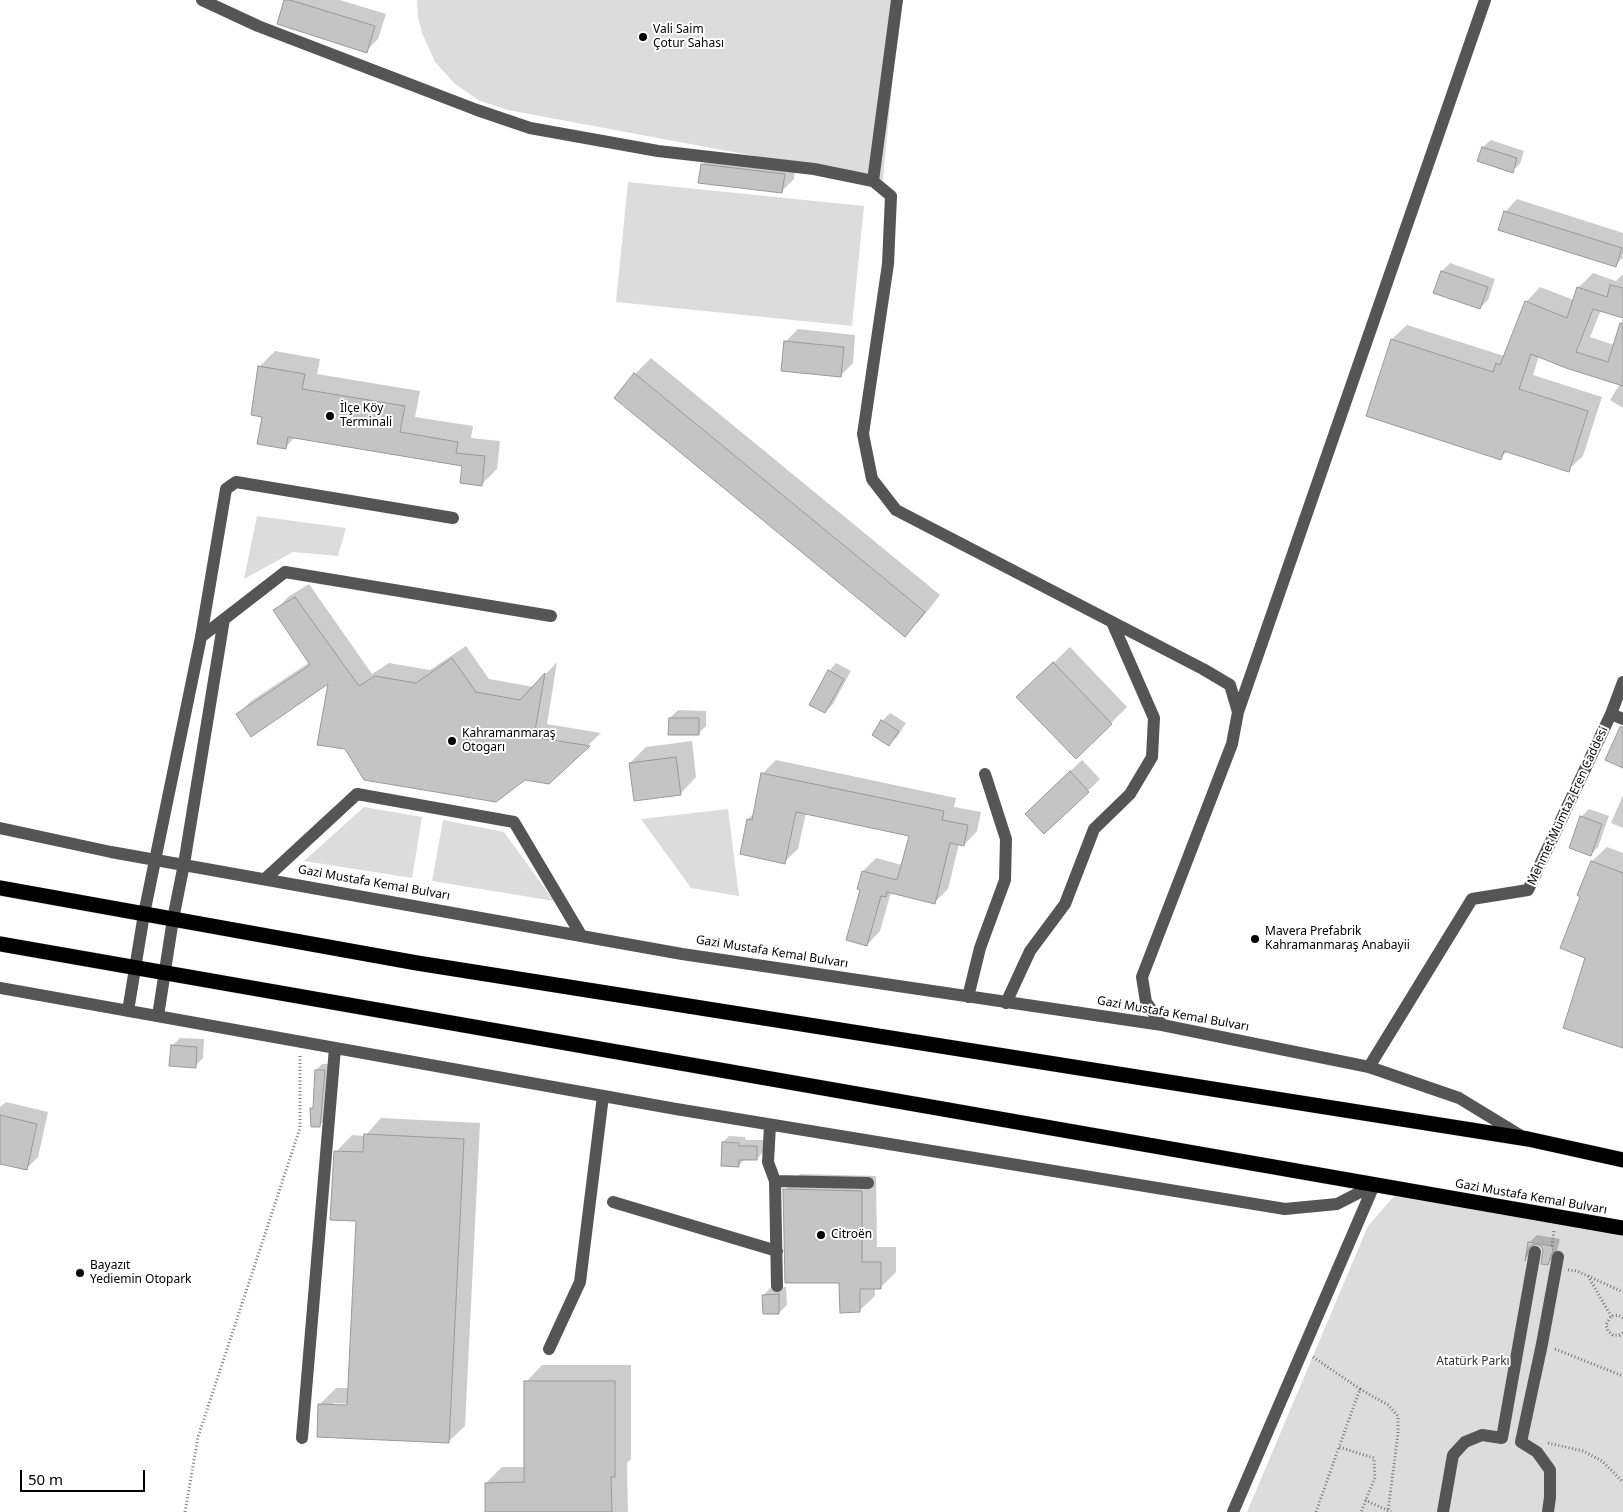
<!DOCTYPE html>
<html>
<head>
<meta charset="utf-8">
<style>
	body { margin:0 }
	#map { position:relative; width:1623px; height:1512px; overflow:hidden; background:#fff; font-family:"Noto Sans",sans-serif }
	canvas { display:block }
	.scale { position:absolute; left:20px; top:1470px; width:125px; height:22px; box-sizing:border-box; border:2px solid #000; border-top:0; padding-left:6px; font-size:15px; line-height:18px; white-space:nowrap; color:#000; -webkit-text-stroke:4px #fff; paint-order:stroke }
</style>
</head>
<body>
<div id="map">
<canvas width="1623" height="1512"></canvas>
<div class="scale">50 m</div>
</div>
<script>
const ctx = document.querySelector('canvas').getContext('2d');
ctx.lineJoin = 'round';
function paint(path, color) { ctx.fillStyle = color; ctx.fill(path, 'evenodd'); }
const shape = rows => new Path2D(rows.map(r => 'M' + r).join(''));
function stroke(path, color, width, dash) { ctx.strokeStyle = color; ctx.lineWidth = width; ctx.lineCap = dash ? 'butt' : 'round'; ctx.setLineDash(dash || []); ctx.stroke(path); }
function label(font, color, halo, rows, align = 'center') {
  ctx.font = font + ' "Noto Sans",sans-serif'; ctx.lineWidth = 4; ctx.setLineDash([]); ctx.textBaseline = 'middle'; ctx.strokeStyle = halo; ctx.fillStyle = color; for (const [text, x, y, turn = 0] of rows) {
    ctx.save(); ctx.translate(x, y); ctx.rotate((+turn || 0) * Math.PI / 180); ctx.textAlign = isNaN(turn) ? turn : align; if (halo) ctx.strokeText(text, 0, 0); ctx.fillText(text, 0, 0); ctx.restore();
  }
}
paint(shape([
	[417,0,900,0,883,180,508,110,480,101,455,84,435,62,422,33,418,17],
	[628,182,864,206,852,326,616,302],
	[257,516,346,528,338,556,293,552,244,579],
	[364,807,422,817,412,878,304,861],
	[728,809,739,896,691,888,641,819],
	[443,820,504,832,554,901,432,881],
	[1395,1195,1623,1232,1623,1512,1247,1512,1368,1226]
]), '#dcdcdc');
paint(shape([
	[286,0,340,0,386,14,378,39,366,51],
	[1491,140,1524,151,1520,164,1512,171,1479,161,1483,147],
	[714,153,796,162,794,179,782,191,702,165],
	[1517,199,1623,233,1623,258,1615,265,1505,212],
	[1450,263,1495,279,1488,300,1480,308,1435,292,1442,271],
	[1593,273,1616,281,1623,274,1623,317,1601,310,1590,337,1614,345,1623,317,1623,408,1610,400,1620,384,1539,356,1533,375,1602,397,1583,456,1568,470,1508,451,1500,458,1368,415,1392,339,1407,325,1504,356,1526,302,1540,287,1574,300,1578,288],
	[798,329,855,335,853,363,841,375,785,342],
	[275,351,320,359,317,374,420,391,415,417,473,426,471,438,500,441,497,469,481,485,463,465,295,437,286,447,263,416,259,367],
	[651,358,940,595,921,619,905,635,635,374],
	[309,584,372,674,389,663,430,670,466,646,489,679,534,687,557,662,547,724,601,733,548,783,330,682,238,714,251,701,310,662,275,611,288,597],
	[1070,647,1127,707,1076,758,1018,697],
	[836,663,851,671,833,704,825,712,829,671],
	[678,710,706,711,706,726,698,734,670,718],
	[890,713,906,723,897,737,889,744,882,721],
	[692,741,696,777,680,794,630,763,646,747],
	[776,760,956,798,954,807,981,812,977,831,964,845,959,844,948,889,934,903,891,892,880,931,867,945,862,889,863,871,876,858,902,865,910,835,806,813,798,849,784,862,748,819,754,813,762,774],
	[1082,760,1100,779,1088,791,1038,802],
	[1623,795,1623,828,1611,823],
	[1589,809,1609,816,1598,847,1590,855,1581,817],
	[1607,847,1623,853,1623,1046,1587,957,1582,896,1579,895,1592,861],
	[180,1038,204,1039,203,1058,195,1066,172,1046],
	[322,1064,330,1064,326,1119,320,1125,312,1108,314,1105,316,1070],
	[6,1102,48,1112,38,1157,26,1169,0,1163,0,1107],
	[381,1118,480,1123,465,1426,448,1442,320,1404,336,1388,349,1388,357,1220,336,1152,352,1135,365,1136],
	[333,1403,353,1404,353,1406,333,1406],
	[729,1136,745,1137,745,1140,763,1140,763,1152,757,1159,745,1159,738,1166,723,1142],
	[800,1174,876,1176,877,1247,896,1247,896,1272,880,1288,875,1288,875,1296,859,1311,785,1190],
	[1537,1235,1560,1239,1556,1255,1548,1263,1544,1249,1541,1245,1536,1243,1532,1252,1527,1257,1529,1243],
	[771,1287,786,1287,787,1305,779,1313,764,1295],
	[542,1365,631,1365,631,1459,627,1463,628,1512,486,1512,486,1483,502,1467,526,1467,526,1382]
]), '#0003');
const building = shape([
	[284,0,290,0,375,26,367,53,277,24,284,0],
	[1482,147,1517,158,1513,173,1477,161,1482,147],
	[701,164,785,174,782,193,698,183,701,164],
	[1504,211,1622,248,1616,267,1498,230,1504,211],
	[1441,271,1488,287,1480,309,1433,293,1441,271],
	[1610,285,1623,288,1623,318,1593,309,1576,352,1608,362,1620,323,1623,324,1623,386,1566,368,1531,354,1519,389,1588,411,1569,472,1504,451,1501,460,1366,416,1391,339,1493,372,1496,363,1500,365,1525,301,1567,318,1577,287,1607,297,1610,285],
	[784,341,844,347,841,377,781,371,784,341],
	[258,366,305,374,302,389,405,406,400,432,458,442,456,453,485,456,482,486,460,483,462,466,288,437,286,449,257,444,262,417,251,415,258,366],
	[634,373,925,612,905,637,614,398,634,373],
	[295,597,359,686,375,676,416,683,452,658,476,692,520,700,545,673,534,737,590,746,549,784,525,780,496,802,364,780,345,749,317,745,328,684,251,737,236,714,310,665,273,610,295,597],
	[1053,662,1112,724,1076,759,1016,697,1053,662],
	[828,670,844,679,825,713,809,705,828,670],
	[669,718,699,718,699,735,668,735,669,718],
	[881,720,899,731,889,746,872,735,881,720],
	[1620,727,1623,727,1623,768,1605,760,1620,727],
	[676,757,681,795,634,801,629,763,676,757],
	[1070,771,1089,792,1044,834,1025,814,1070,771],
	[761,773,944,811,942,820,968,825,964,846,950,843,935,904,887,892,886,897,881,896,867,946,846,940,860,890,857,889,862,871,897,880,909,836,796,812,785,864,740,854,747,819,752,820,761,773],
	[1580,816,1602,824,1591,856,1569,848,1580,816],
	[1591,861,1623,873,1623,1048,1563,1028,1585,958,1560,948,1580,897,1577,895,1591,861],
	[171,1045,197,1047,196,1068,169,1066,171,1045],
	[315,1070,325,1070,320,1127,311,1127,310,1108,313,1108,315,1070],
	[0,1115,37,1124,27,1170,0,1164,0,1115],
	[364,1134,464,1139,449,1443,317,1437,318,1404,347,1405,356,1221,330,1220,334,1151,363,1152,364,1134],
	[722,1142,739,1143,739,1146,757,1146,757,1160,739,1160,739,1167,721,1166,722,1142],
	[783,1189,862,1191,862,1262,881,1262,881,1289,860,1289,860,1312,840,1313,839,1283,785,1283,783,1189],
	[1528,1242,1552,1246,1553,1251,1548,1265,1541,1264,1543,1250,1541,1246,1536,1244,1529,1247,1525,1261,1528,1242],
	[779,1294,779,1314,763,1314,762,1295,779,1294],
	[524,1381,615,1381,615,1477,611,1477,612,1512,485,1512,485,1483,524,1482,524,1381]
]);
paint(building, '#c4c4c4');
stroke(building, '#999', 1);
const highway = shape([
	[0,888,417,963,1528,1139,1623,1160],
	[0,944,1623,1228]
]);
stroke(highway, '#dbdbdb', 16);
stroke(shape([
	[1552,1246,1554,1230],
	[1568,1270,1577,1271,1623,1292],
	[1588,1276,1611,1316],
	[1623,1318,1618,1315,1611,1316,1606,1325,1608,1331,1613,1335,1620,1335,1623,1333],
	[1555,1349,1623,1376],
	[1313,1357,1360,1389,1339,1447,1374,1458,1375,1477,1361,1512],
	[1360,1389,1388,1405,1398,1416,1398,1434,1388,1511],
	[1548,1443,1583,1451,1602,1461,1623,1482],
	[1365,1500,1391,1512],
	[185,1512,198,1437,300,1128,300,1055],
	[1316,1512,1339,1447]
]), '#777', 3, [1, 2.5]);
stroke(shape([
	[202,0,258,26,477,110,530,128,658,151,814,169,873,181],
	[897,0,873,181,891,196,888,264,863,434,872,479,896,510,1203,669,1230,685,1238,712,1232,744,1142,977,1146,1002,1162,1025],
	[201,637,285,572,551,616],
	[1238,712,1485,0],
	[1611,714,1623,719],
	[0,828,111,852,682,954,1162,1025,1369,1067,1459,1098,1523,1137],
	[265,879,357,794,514,822,581,935],
	[0,988,676,1109,1285,1209,1337,1204,1374,1185],
	[968,997,980,948,1005,880,1006,839,985,774],
	[1006,1003,1030,951,1065,904,1094,829,1130,794,1152,757,1154,718,1112,622],
	[128,1011,144,914,201,637,226,489,236,482,453,518],
	[158,1016,173,919,184,864,224,619],
	[1369,1067,1472,899,1528,890,1611,714,1623,682],
	[770,1125,768,1162,775,1181,777,1286],
	[775,1181,868,1183],
	[613,1202,777,1251],
	[549,1349,580,1282,603,1096],
	[302,1438,335,1048],
	[1233,1512,1374,1185],
	[1443,1512,1453,1455,1465,1442,1482,1435,1502,1438,1535,1252],
	[1548,1512,1550,1497,1550,1470,1537,1452,1521,1442,1542,1344,1558,1257]
]), '#555', 12);
stroke(highway, '#000', 15);
for (const [x, y, r, color] of [
	[643,37,5,"#000"],
	[330,416,5,"#000"],
	[452,741,5,"#000"],
	[1255,939,5,"#000"],
	[821,1235,5,"#000"],
	[80,1273,5,"#000"]
]) { const dot = new Path2D(); dot.arc(x, y, r, 0, 2 * Math.PI); ctx.fillStyle = color; ctx.fill(dot); stroke(dot, '#fff', 2); }
label('12px', '#000', '#fff', [
	["Vali Saim",653,30],
	["Çotur Sahası",653,44],
	["İlçe Köy",340,409],
	["Terminali",340,423],
	["Kahramanmaraş",462,734],
	["Otogarı",462,748],
	["Mavera Prefabrik",1265,932],
	["Kahramanmaraş Anabayii",1265,946],
	["Citroën",831,1235],
	["Bayazıt",90,1266],
	["Yediemin Otopark",90,1280]
], 'left');
label('12px', '#000', '#fff', [
	["Mehmet Mümtaz Eren Caddesi",1568,806,-65],
	["Gazi Mustafa Kemal Bulvarı",374,883,10],
	["Gazi Mustafa Kemal Bulvarı",772,952,9],
	["Gazi Mustafa Kemal Bulvarı",1173,1014,10],
	["Gazi Mustafa Kemal Bulvarı",1531,1197,10]
]);
label('12px', '#333', '#fff', [
	["Atatürk Parkı",1473,1362]
]);
</script>
</body>
</html>
